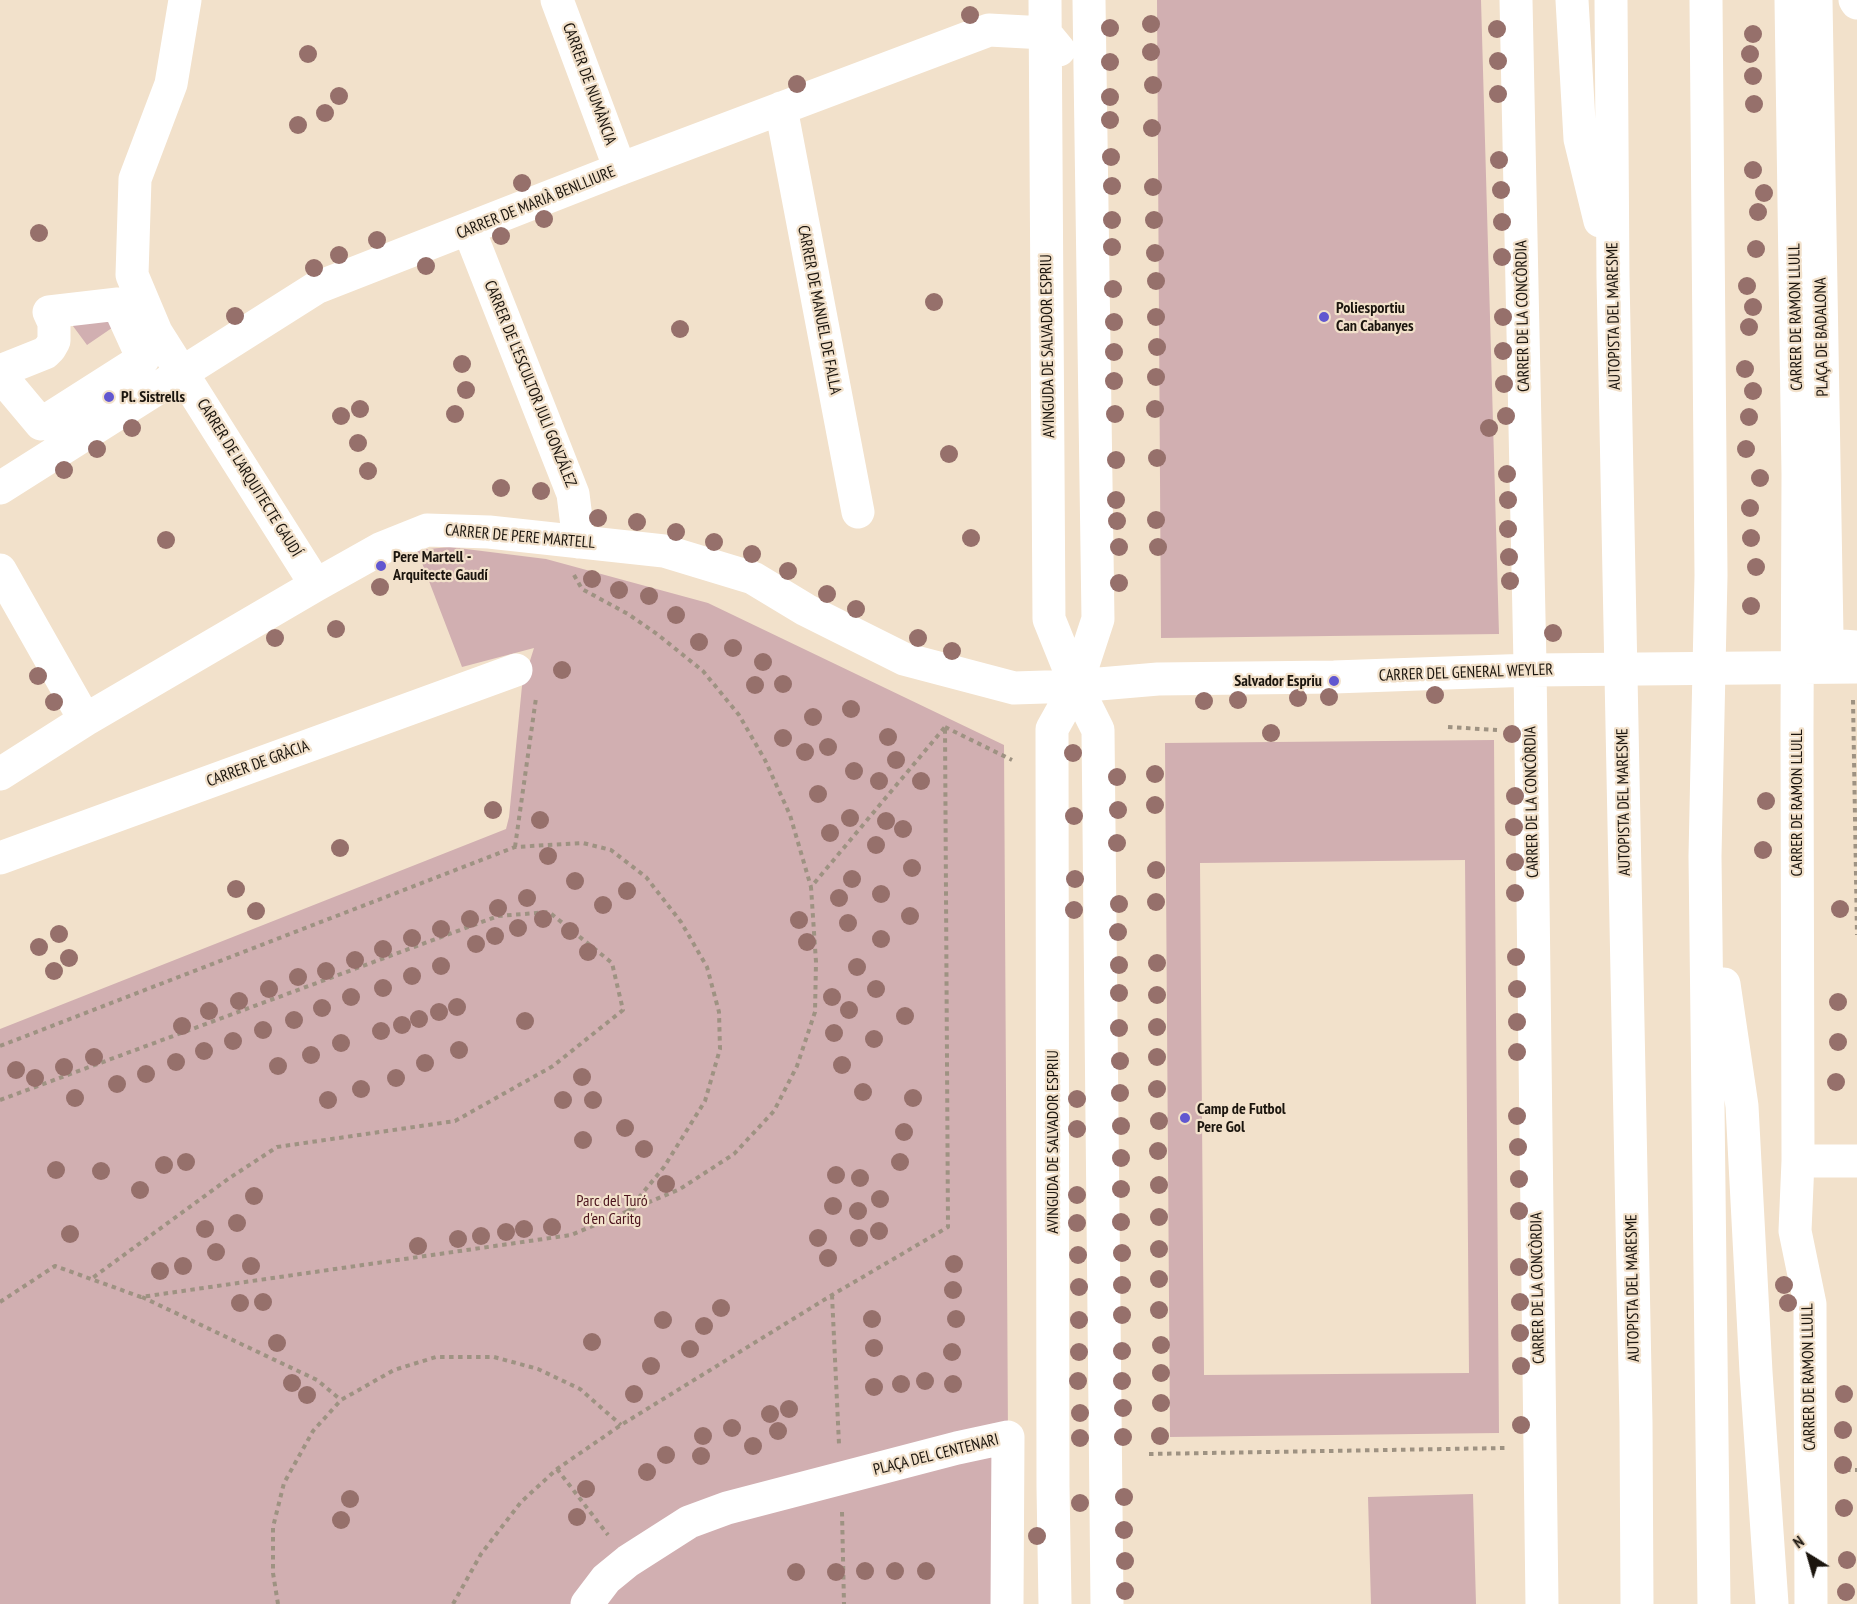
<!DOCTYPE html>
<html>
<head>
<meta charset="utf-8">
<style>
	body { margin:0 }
	#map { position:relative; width:1857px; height:1604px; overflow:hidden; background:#f2e1cb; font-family:"PT Sans Narrow",sans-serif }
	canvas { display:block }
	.north { position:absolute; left:1779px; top:1526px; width:60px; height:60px; -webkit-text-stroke:4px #f2e1cb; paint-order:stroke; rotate:323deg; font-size:16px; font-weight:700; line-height:24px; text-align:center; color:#1b150e }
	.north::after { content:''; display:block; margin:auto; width:21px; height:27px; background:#1b150e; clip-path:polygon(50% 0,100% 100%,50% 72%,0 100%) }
</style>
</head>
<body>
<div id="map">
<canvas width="1857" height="1604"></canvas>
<div class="north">N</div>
</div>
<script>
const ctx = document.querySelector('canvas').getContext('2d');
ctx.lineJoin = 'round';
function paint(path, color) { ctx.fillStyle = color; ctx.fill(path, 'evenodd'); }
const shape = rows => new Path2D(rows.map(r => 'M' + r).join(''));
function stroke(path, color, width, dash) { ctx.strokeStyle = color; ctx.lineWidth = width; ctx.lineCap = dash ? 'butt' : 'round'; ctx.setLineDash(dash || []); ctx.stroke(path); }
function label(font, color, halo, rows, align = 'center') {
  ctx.font = font + ' "PT Sans Narrow",sans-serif'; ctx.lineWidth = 4.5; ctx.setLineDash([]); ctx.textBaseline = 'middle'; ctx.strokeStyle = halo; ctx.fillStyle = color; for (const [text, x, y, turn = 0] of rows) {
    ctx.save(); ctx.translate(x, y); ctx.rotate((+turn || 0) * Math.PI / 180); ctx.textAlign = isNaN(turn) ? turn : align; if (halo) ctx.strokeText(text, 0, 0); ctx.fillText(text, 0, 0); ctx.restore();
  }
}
paint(shape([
	[1157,0,1481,0,1499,634,1161,638],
	[125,319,87,345,70,322],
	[450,547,546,559,708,603,1004,745,1008,1437,1007,1604,0,1604,0,1029,506,829,509,817,522,686,534,648,462,667,417,550],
	[1494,740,1499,1433,1170,1437,1165,743],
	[1465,860,1469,1373,1204,1375,1200,863],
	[1473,1494,1476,1604,1371,1604,1368,1497]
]), '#d1afb1');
stroke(shape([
	[574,575,582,589,628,614,657,634,703,671,739,715,765,760,790,815,811,887],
	[1853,700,1857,935],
	[945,727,1012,760],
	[1448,727,1497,730],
	[515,847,536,698],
	[0,1046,515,847,583,843,611,850,646,877,681,922,707,967,719,1012,720,1049,705,1101,664,1167,627,1212],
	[0,1100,498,916,549,912,612,963,623,1010,553,1066,455,1121,277,1147,228,1179,91,1279],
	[832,1295,839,1444],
	[142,1297,317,1380,341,1400],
	[0,1302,55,1266,141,1297,571,1235,680,1189,734,1154,774,1111,797,1066,815,1012,816,962,811,887,945,727],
	[1149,1454,1505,1448],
	[557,1469,608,1535],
	[1846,1470,1857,1470],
	[842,1512,844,1604],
	[278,1604,273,1573,273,1527,284,1483,313,1431,341,1400,394,1370,436,1357,494,1357,538,1369,580,1389,621,1425],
	[453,1604,481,1554,521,1502,557,1469,621,1425,832,1295,948,1227,945,727]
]), '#9e9282', 4, [4.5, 4.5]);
stroke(shape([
	[185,0,171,84,135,179,132,275,156,332,316,585],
	[557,0,620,169],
	[1045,0,1049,619,1076,686,1098,730,1107,1604],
	[1516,0,1530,664,1542,1604],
	[1791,0,1798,474,1797,730,1798,1161,1795,1231,1810,1304,1811,1604],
	[1816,0,1827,635,1828,645,1857,647],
	[1855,0,1857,3],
	[781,108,858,512],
	[469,230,573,494,579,542],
	[0,371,45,353,50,348,54,341,54,323,49,312,118,304,143,359,41,424,0,375],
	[0,488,316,288,620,169,989,30,1045,33,1059,50],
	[0,570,85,720],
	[0,774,85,720,316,585,382,548,427,530,489,532,664,551,753,578,806,610,904,659,1014,688,1076,686,1158,679,1334,677,1532,670,1857,667],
	[0,858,516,670],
	[1798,1161,1857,1161],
	[587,1604,606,1579,628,1561,689,1522,727,1508,957,1448,1008,1437,1007,1604],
	[1055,1604,1053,1487,1052,729,1076,686,1098,619,1089,0]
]), '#fff', 33);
stroke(shape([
	[1572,0,1580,139,1600,221],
	[1611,0,1613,277,1636,1422,1637,1604],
	[1706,0,1711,575,1705,856,1714,1604],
	[1724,984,1742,1106,1756,1372,1772,1604]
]), '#fff', 33);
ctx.fillStyle = '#96706b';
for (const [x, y] of [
	[970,15],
	[1151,24],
	[1110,28],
	[1497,29],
	[1753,34],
	[1151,52],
	[308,54],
	[1750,54],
	[1498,61],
	[1110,62],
	[1753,76],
	[797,84],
	[1153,85],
	[1498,94],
	[339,96],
	[1110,97],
	[1754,104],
	[325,113],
	[1110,120],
	[298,125],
	[1152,128],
	[1111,157],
	[1499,160],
	[1753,170],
	[522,183],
	[1112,186],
	[1153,187],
	[1501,190],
	[1764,193],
	[1758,212],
	[544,219],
	[1112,220],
	[1154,220],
	[1502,222],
	[39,233],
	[501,236],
	[377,240],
	[1112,247],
	[1756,249],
	[1155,253],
	[339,255],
	[1502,257],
	[426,266],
	[314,268],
	[1156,281],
	[1747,286],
	[1113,289],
	[934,302],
	[1753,307],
	[235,316],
	[1156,317],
	[1503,317],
	[1114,322],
	[1749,327],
	[680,329],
	[1157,347],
	[1503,351],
	[1114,352],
	[462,364],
	[1745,369],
	[1156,377],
	[1114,381],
	[1504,384],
	[466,390],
	[1753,391],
	[360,409],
	[1155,409],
	[455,414],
	[1115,414],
	[341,416],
	[1506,416],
	[1749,417],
	[132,428],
	[1489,428],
	[358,443],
	[97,449],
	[1746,449],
	[949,454],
	[1157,458],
	[1116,460],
	[64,470],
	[368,471],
	[1507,474],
	[1760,478],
	[501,488],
	[541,491],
	[1116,500],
	[1508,500],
	[1750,508],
	[598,518],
	[1156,520],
	[1117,521],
	[637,522],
	[1508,529],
	[676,532],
	[971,538],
	[1751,538],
	[166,540],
	[714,542],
	[1119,547],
	[1158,547],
	[752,554],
	[1509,557],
	[1756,567],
	[788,571],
	[592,579],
	[1510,581],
	[1119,583],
	[380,587],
	[619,590],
	[827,594],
	[649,596],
	[1751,606],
	[856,609],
	[676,615],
	[336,629],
	[1553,633],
	[275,638],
	[918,638],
	[699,642],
	[733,648],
	[952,651],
	[763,662],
	[562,670],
	[38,676],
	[783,684],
	[755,685],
	[1435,695],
	[1329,697],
	[1298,698],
	[1238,700],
	[1204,701],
	[54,702],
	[851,709],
	[813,717],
	[1271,733],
	[1512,734],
	[888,737],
	[783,738],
	[828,747],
	[805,752],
	[1073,753],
	[896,760],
	[854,771],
	[1155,774],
	[1117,777],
	[879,781],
	[921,781],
	[818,794],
	[1515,796],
	[1766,801],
	[1155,805],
	[493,810],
	[1118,810],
	[1074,816],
	[850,818],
	[540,820],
	[886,821],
	[1514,827],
	[903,829],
	[830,833],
	[1117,843],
	[876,845],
	[340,848],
	[1763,850],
	[548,856],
	[1515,862],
	[912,868],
	[1156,870],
	[852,879],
	[1075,879],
	[575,881],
	[236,889],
	[627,891],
	[1515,893],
	[881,894],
	[527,898],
	[839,898],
	[1156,902],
	[1119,904],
	[603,905],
	[498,908],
	[1840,909],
	[1074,910],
	[256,911],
	[910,916],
	[470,919],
	[543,919],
	[799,920],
	[848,923],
	[518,928],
	[441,929],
	[570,931],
	[1118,932],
	[59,934],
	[495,936],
	[412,938],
	[881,939],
	[807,942],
	[476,944],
	[39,947],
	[383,949],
	[588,952],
	[1516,957],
	[69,958],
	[355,960],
	[1157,963],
	[1119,965],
	[441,966],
	[857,967],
	[54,971],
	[326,971],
	[412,976],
	[298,977],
	[383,988],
	[269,989],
	[876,989],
	[1517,989],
	[1119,993],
	[1157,995],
	[351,997],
	[832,997],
	[239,1001],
	[1838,1002],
	[457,1007],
	[322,1008],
	[849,1010],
	[209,1011],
	[439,1012],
	[905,1016],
	[419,1019],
	[294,1020],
	[525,1021],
	[1517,1022],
	[402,1025],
	[182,1026],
	[1157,1027],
	[1119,1028],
	[263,1030],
	[381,1031],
	[834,1033],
	[874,1039],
	[233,1041],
	[1838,1042],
	[341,1043],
	[459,1050],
	[204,1051],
	[1517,1052],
	[311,1055],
	[94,1057],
	[1157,1057],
	[1120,1061],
	[176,1062],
	[425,1063],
	[842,1065],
	[278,1066],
	[64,1067],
	[16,1070],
	[146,1074],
	[582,1077],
	[35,1078],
	[396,1078],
	[1836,1082],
	[117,1084],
	[361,1089],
	[1157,1089],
	[863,1092],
	[1120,1093],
	[75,1098],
	[913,1098],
	[1077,1099],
	[328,1100],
	[563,1100],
	[593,1100],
	[1517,1116],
	[1159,1121],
	[1121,1126],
	[625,1128],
	[1077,1129],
	[904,1132],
	[583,1140],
	[1518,1147],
	[644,1149],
	[1158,1151],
	[1121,1158],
	[186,1162],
	[900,1162],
	[164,1165],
	[56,1170],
	[101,1171],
	[836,1175],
	[860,1178],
	[1519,1179],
	[666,1184],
	[1159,1185],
	[1121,1189],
	[140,1190],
	[1077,1195],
	[254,1196],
	[880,1199],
	[833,1206],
	[858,1211],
	[1519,1211],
	[1159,1217],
	[1121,1222],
	[237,1223],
	[1077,1223],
	[552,1227],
	[205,1229],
	[524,1229],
	[879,1231],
	[506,1232],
	[70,1234],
	[481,1236],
	[818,1238],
	[859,1238],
	[458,1239],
	[418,1246],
	[1159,1249],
	[216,1252],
	[1122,1253],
	[1078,1255],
	[828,1258],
	[954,1264],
	[183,1266],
	[251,1266],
	[1519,1267],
	[160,1271],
	[1159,1279],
	[1122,1285],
	[1784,1285],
	[1079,1287],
	[953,1290],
	[263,1302],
	[1520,1302],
	[240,1303],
	[1788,1303],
	[721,1308],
	[1159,1310],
	[1122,1315],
	[872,1319],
	[956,1319],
	[663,1320],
	[1079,1320],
	[704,1326],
	[1520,1333],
	[592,1342],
	[277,1343],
	[1161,1345],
	[874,1348],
	[690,1349],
	[1122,1351],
	[952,1352],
	[1079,1352],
	[651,1366],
	[1521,1366],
	[1161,1373],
	[925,1381],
	[1078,1381],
	[1122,1381],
	[292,1383],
	[901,1384],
	[953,1384],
	[874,1387],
	[634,1394],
	[1844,1394],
	[307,1395],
	[1161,1403],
	[1123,1408],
	[789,1409],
	[1080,1413],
	[770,1414],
	[1521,1425],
	[732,1428],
	[1843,1430],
	[778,1431],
	[703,1436],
	[1160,1436],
	[1123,1437],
	[1080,1438],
	[753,1446],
	[666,1455],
	[701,1456],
	[1843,1465],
	[647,1472],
	[586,1489],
	[1124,1497],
	[350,1499],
	[1080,1503],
	[1844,1508],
	[577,1517],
	[341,1520],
	[1124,1530],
	[1037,1536],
	[1847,1560],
	[1125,1561],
	[865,1571],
	[895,1571],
	[926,1571],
	[796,1572],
	[836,1572],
	[1125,1591],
	[1846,1592]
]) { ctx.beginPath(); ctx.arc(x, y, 9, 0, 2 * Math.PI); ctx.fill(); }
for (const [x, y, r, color] of [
	[1324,317,6,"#6157d0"],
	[109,397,6,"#6157d0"],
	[381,566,6,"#6157d0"],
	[1334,681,6,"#6157d0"],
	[1185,1118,6,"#6157d0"]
]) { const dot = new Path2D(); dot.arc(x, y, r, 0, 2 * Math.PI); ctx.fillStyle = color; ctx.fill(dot); stroke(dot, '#f2e1cb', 2); }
label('16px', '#1b150e', '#f2e1cb', [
	["CARRER DE NUMÀNCIA",589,84,70],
	["CARRER DE MARIÀ BENLLIURE",536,203,-22],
	["CARRER DE MANUEL DE FALLA",819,310,79],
	["CARRER DE LA CONCÒRDIA",1523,316,-91],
	["AUTOPISTA DEL MARESME",1614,316,-91],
	["CARRER DE RAMON LLULL",1796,317,-91],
	["PLAÇA DE BADALONA",1822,337,-91],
	["AVINGUDA DE SALVADOR ESPRIU",1048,346,-91],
	["CARRER DE L'ESCULTOR JULI GONZÁLEZ",530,384,68],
	["CARRER DE L'ARQUITECTE GAUDÍ",249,478,58],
	["CARRER DE PERE MARTELL",520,537,5],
	["CARRER DEL GENERAL WEYLER",1466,673,-2],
	["CARRER DE GRÀCIA",258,764,-20],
	["CARRER DE LA CONCÒRDIA",1532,802,-91],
	["AUTOPISTA DEL MARESME",1624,802,-91],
	["CARRER DE RAMON LLULL",1797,803,-90],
	["AVINGUDA DE SALVADOR ESPRIU",1053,1142,-90],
	["CARRER DE LA CONCÒRDIA",1538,1288,-91],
	["AUTOPISTA DEL MARESME",1633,1288,-91],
	["CARRER DE RAMON LLULL",1809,1377,-91],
	["PLAÇA DEL CENTENARI",936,1455,-14]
]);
label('bold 16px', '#1b150e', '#f2e1cb', [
	["Poliesportiu",1336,308],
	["Can Cabanyes",1336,326],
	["Pl. Sistrells",121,397],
	["Pere Martell -",393,557],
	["Arquitecte Gaudí",393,575],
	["Salvador Espriu",1322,681,"right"],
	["Camp de Futbol",1197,1109],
	["Pere Gol",1197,1127]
], 'left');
label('16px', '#4b131d', '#f2e1cb', [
	["Parc del Turó",612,1201],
	["d'en Caritg",612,1219]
]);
</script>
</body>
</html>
